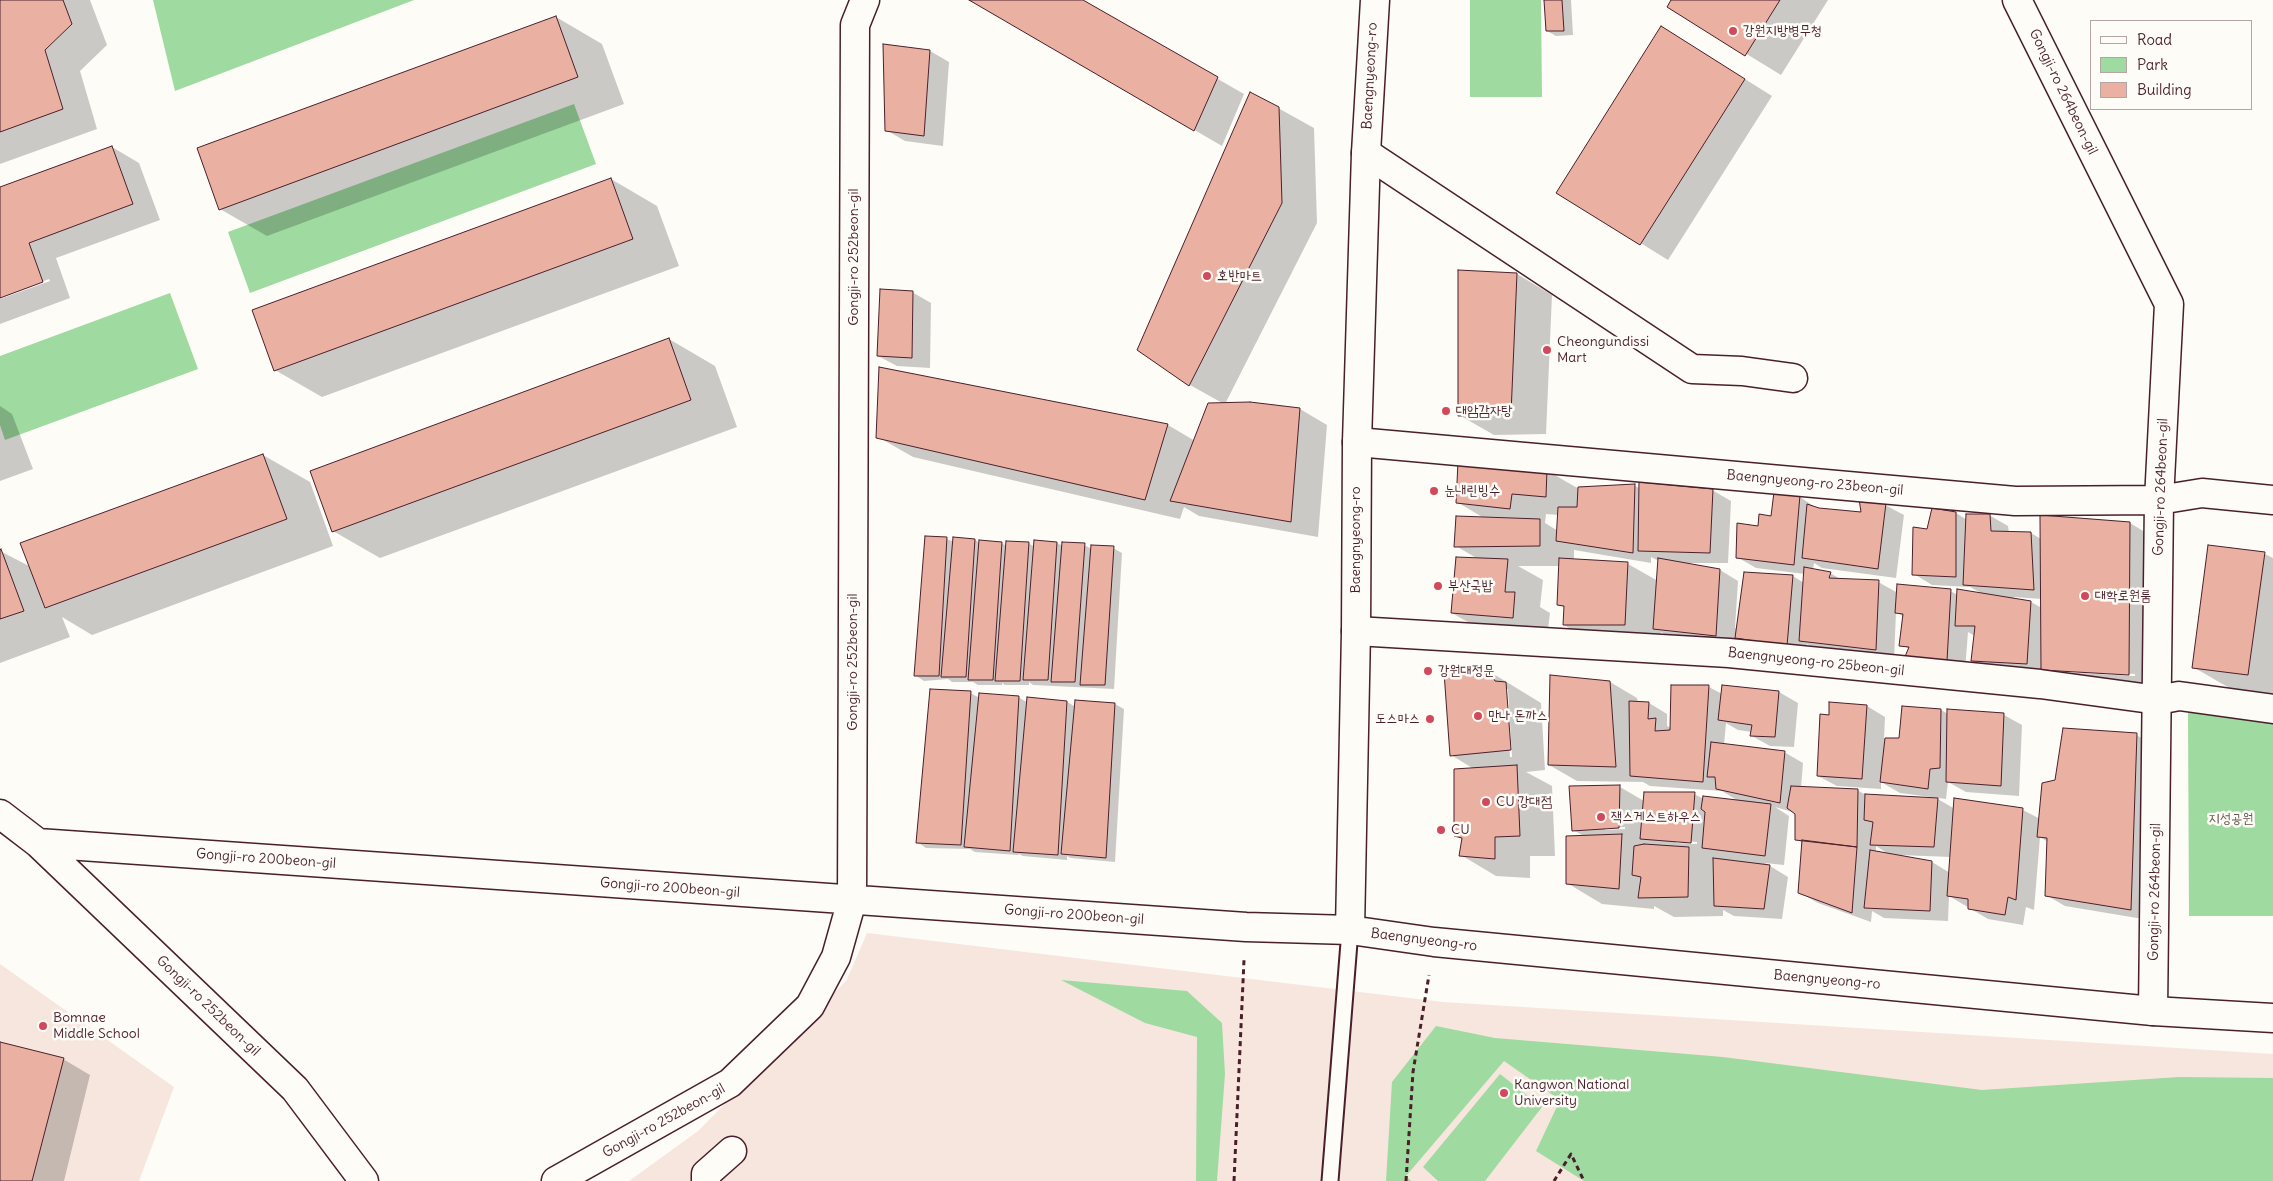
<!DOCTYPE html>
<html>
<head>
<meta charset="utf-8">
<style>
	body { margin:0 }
	#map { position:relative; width:2273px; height:1181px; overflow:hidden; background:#fdfcf7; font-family:Delius,sans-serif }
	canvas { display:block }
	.legend { position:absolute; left:2090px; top:20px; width:162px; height:90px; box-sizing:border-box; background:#fdfcf7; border:1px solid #b5a4a5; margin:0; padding:6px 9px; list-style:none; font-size:15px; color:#4a1f2b }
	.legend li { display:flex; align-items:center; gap:10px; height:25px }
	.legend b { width:25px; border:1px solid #b5a4a5 }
</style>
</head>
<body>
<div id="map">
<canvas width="2273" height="1181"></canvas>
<ul class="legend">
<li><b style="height:6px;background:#fdfcf7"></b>Road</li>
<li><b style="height:14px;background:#9fdaa0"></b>Park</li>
<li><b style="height:14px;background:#eab1a3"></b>Building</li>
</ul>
</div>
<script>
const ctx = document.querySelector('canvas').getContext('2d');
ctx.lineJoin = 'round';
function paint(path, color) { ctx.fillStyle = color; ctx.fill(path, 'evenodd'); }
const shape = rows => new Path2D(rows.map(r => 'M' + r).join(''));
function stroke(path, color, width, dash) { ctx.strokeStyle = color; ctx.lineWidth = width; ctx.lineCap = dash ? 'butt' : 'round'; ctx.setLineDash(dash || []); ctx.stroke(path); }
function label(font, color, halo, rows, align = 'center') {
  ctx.font = font + ' Delius,"Poor Story",sans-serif'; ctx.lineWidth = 5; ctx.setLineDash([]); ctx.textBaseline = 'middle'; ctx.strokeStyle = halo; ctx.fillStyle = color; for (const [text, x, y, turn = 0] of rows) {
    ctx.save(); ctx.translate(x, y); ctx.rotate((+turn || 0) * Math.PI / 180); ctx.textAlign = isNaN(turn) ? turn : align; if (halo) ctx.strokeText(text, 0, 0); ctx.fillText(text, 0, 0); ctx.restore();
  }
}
paint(shape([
	[867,933,1443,1002,2273,1054,2273,1181,629,1181,698,1131,846,981],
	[0,964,174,1087,139,1181,0,1181]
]), '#f7e6de');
paint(shape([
	[153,0,414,0,175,91],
	[1470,0,1541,0,1542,97,1470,97],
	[574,104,596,164,250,293,228,232],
	[170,293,198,369,5,440,0,425,0,356],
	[2188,712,2273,722,2273,916,2189,916],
	[1061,980,1187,991,1222,1023,1225,1074,1217,1181,1196,1181,1197,1037,1145,1023],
	[1436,1026,1495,1038,1723,1057,1982,1090,2179,1077,2273,1078,2273,1181,1584,1181,1536,1151,1560,1100,1504,1061,1406,1176,1411,1181,1386,1181,1392,1082],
	[1500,1074,1542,1107,1485,1181,1438,1181,1423,1167]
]), '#9fdaa0');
paint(shape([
	[0,0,90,0,107,45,80,71,97,129,0,164],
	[971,0,1080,0,1244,94,1222,146],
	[1545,0,1571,0,1573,35,1556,36,1547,31],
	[1672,0,1828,0,1781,75,1668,6],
	[556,17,602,44,624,104,267,236,220,209],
	[1689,44,1772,96,1668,260,1558,192],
	[930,51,949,62,943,146,905,141,886,130],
	[1278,108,1314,128,1317,223,1225,404,1300,409,1327,425,1318,537,1199,516,1184,507,1180,519,913,457,878,437,880,369,1168,425,1195,441,1224,404,1190,385,1138,349],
	[112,147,139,163,160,220,56,258,70,298,0,324,0,299,50,281,49,279,0,297,0,188],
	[611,179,657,206,679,266,322,397,275,370],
	[1459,271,1517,274,1552,295,1546,434,1494,435,1459,415],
	[912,292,931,303,930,368,897,366,878,356],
	[669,339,715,366,737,427,380,558,333,531],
	[0,406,12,414,33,469,0,481],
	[263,455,310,482,333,546,92,635,62,617,70,637,0,663,0,551,31,567],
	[1546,470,1579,489,1635,486,1641,489,1712,490,1731,501,1728,563,1680,563,1720,570,1738,581,1735,628,1737,628,1793,576,1804,583,1805,574,1756,568,1737,557,1760,527,1800,497,1818,509,1863,514,1885,505,1904,515,1896,578,1822,568,1814,563,1813,570,1830,573,1842,580,1878,582,1898,593,1950,591,1958,595,1983,594,1970,587,1932,585,1914,574,1928,530,1956,513,1967,520,1989,515,2008,526,2009,533,2031,533,2041,539,2130,523,2148,534,2147,685,1991,672,1972,661,1975,636,1968,632,1965,671,1900,645,1904,617,1896,612,1894,660,1819,651,1807,644,1806,656,1755,648,1735,636,1734,646,1673,639,1661,632,1660,645,1599,645,1564,625,1565,608,1558,604,1560,566,1518,566,1543,580,1540,607,1550,613,1547,637,1487,633,1452,613,1478,559,1456,546,1484,518,1457,502],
	[1546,514,1559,515,1558,531,1545,523],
	[1574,550,1651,563,1651,557,1659,561,1658,581,1628,564,1574,560],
	[2014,597,2042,599,2042,608,2031,602,2014,599],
	[2059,670,2135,674,2135,676,2059,672],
	[926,537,947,539,954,542,954,538,975,540,980,543,1001,543,1007,546,1028,543,1035,547,1057,543,1063,546,1084,545,1092,549,1113,548,1122,553,1114,689,1033,685,1029,682,1029,685,1005,685,1002,683,1002,685,978,685,973,682,952,682,948,679,924,681,915,675],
	[2265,554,2273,558,2273,698,2240,694,2193,667],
	[1487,670,1541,703,1545,770,1526,772,1552,786,1555,856,1530,856,1530,878,1496,876,1461,855,1463,839,1455,835,1474,769,1451,755],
	[1505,689,1508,689,1512,757,1510,757],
	[1610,682,1637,698,1638,703,1649,703,1667,714,1667,726,1671,728,1709,687,1722,694,1723,687,1779,692,1798,703,1794,747,1770,746,1752,736,1752,732,1738,730,1726,723,1724,745,1784,752,1803,763,1801,788,1857,790,1866,795,1936,798,1955,809,2023,810,2040,819,2056,781,2136,735,2155,745,2149,920,2065,906,2046,895,2048,842,2040,837,2034,910,2026,907,2023,925,1988,919,1949,896,1948,921,1884,918,1872,911,1871,922,1818,903,1799,892,1803,843,1796,839,1796,813,1775,807,1789,816,1784,865,1765,863,1788,877,1782,919,1734,916,1723,910,1723,916,1674,917,1654,906,1654,909,1602,904,1567,883,1584,836,1573,830,1620,787,1644,801,1694,794,1704,799,1740,802,1722,791,1650,786,1643,782,1577,781,1549,765],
	[1625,827,1625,829,1605,830,1605,828],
	[1676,840,1697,842,1697,844,1676,843],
	[1876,846,1890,855,1876,853],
	[1899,855,1951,857,1950,873,1932,862,1899,857],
	[970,693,980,698,1018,697,1028,703,1028,699,1067,702,1076,707,1115,704,1124,709,1115,862,1071,858,1067,856,1067,860,1023,856,1019,854,1018,855,975,852,970,849,926,848,917,842],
	[1867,706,1885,717,1884,739,1900,739,1903,707,1941,710,1948,714,2004,715,2022,725,2019,796,1966,792,1948,782,1946,799,1900,793,1881,782,1881,789,1837,786,1818,776,1830,716],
	[0,1043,63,1059,90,1075,64,1181,0,1181]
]), '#0003');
const building = shape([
	[0,0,63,0,72,24,45,50,63,109,0,132,0,0],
	[969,0,1083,0,1218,77,1194,131,969,0],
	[1544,0,1562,0,1564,31,1546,31,1544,0],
	[1671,0,1780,0,1745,56,1667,7,1671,0],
	[556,16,578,77,219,210,197,148,556,16],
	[1661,26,1745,79,1640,245,1556,193,1661,26],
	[883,44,930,50,924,136,885,131,883,44],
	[1250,92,1279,107,1282,203,1189,386,1137,350,1250,92],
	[112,146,133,204,29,243,43,282,0,298,0,187,112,146],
	[611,178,633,239,274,371,252,310,611,178],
	[1458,270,1517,273,1511,414,1458,416,1458,270],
	[880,289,913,291,912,358,877,356,880,289],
	[669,338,691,400,332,532,310,471,669,338],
	[879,367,1168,424,1145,500,876,438,879,367],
	[1250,402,1300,408,1291,522,1170,501,1208,403,1250,402],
	[263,454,287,519,45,608,20,543,263,454],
	[1458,462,1547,469,1546,497,1512,494,1510,509,1456,503,1458,462],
	[1639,482,1713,489,1710,553,1638,551,1639,482],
	[1635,484,1633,553,1556,541,1558,507,1577,507,1578,487,1635,484],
	[1774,492,1800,495,1794,565,1736,558,1737,523,1758,526,1759,514,1771,516,1774,492],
	[1859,499,1886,503,1878,569,1802,558,1807,504,1819,508,1861,512,1859,499],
	[1932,508,1956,512,1956,577,1912,575,1913,527,1927,529,1932,508],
	[1966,514,1990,514,1991,531,2031,532,2034,590,1963,585,1966,514],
	[2040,515,2130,522,2129,675,2041,670,2040,515],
	[1456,516,1540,519,1540,546,1454,547,1456,516],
	[925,536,947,537,939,676,914,676,925,536],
	[953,537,975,539,966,677,941,677,953,537],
	[979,540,1002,542,993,680,968,680,979,540],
	[1034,540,1057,542,1048,680,1023,680,1034,540],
	[1006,541,1029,542,1020,681,995,681,1006,541],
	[1062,542,1085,543,1075,682,1051,682,1062,542],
	[1091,545,1114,546,1105,685,1080,685,1091,545],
	[2208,545,2265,552,2248,675,2192,668,2208,545],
	[1,549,24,611,0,619,0,550,1,549],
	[1456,557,1508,559,1505,592,1515,592,1513,618,1451,613,1456,557],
	[1559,558,1628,562,1625,625,1563,625,1564,606,1557,605,1559,558],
	[1658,558,1720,569,1716,636,1653,629,1658,558],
	[1804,567,1831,572,1829,578,1879,580,1876,650,1799,641,1804,567],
	[1744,572,1793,575,1787,646,1735,638,1744,572],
	[1897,584,1951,589,1947,661,1904,659,1909,647,1899,646,1903,614,1895,613,1897,584],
	[1957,589,2031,601,2027,664,1971,661,1975,626,1955,626,1957,589],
	[1488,668,1495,681,1506,682,1511,750,1450,756,1444,672,1488,668],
	[1550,675,1610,681,1616,767,1548,765,1550,675],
	[1671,685,1709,685,1703,782,1630,776,1629,701,1649,702,1648,719,1656,718,1655,731,1670,730,1671,685],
	[1722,685,1779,691,1775,737,1750,736,1752,725,1718,720,1722,685],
	[930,689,971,691,961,845,916,843,930,689],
	[979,693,1019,696,1010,851,964,847,979,693],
	[1027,697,1067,701,1058,855,1013,852,1027,697],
	[1075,700,1115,703,1106,858,1061,854,1075,700],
	[1829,702,1867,705,1862,779,1817,776,1820,714,1829,715,1829,702],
	[1902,706,1941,709,1940,768,1930,769,1928,789,1880,782,1885,738,1899,738,1902,706],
	[1947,709,2004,713,2001,786,1946,782,1947,709],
	[2063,728,2137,733,2131,910,2045,896,2047,838,2037,837,2042,783,2055,780,2063,728],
	[1711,742,1785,751,1780,803,1716,789,1715,777,1707,777,1711,742],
	[1517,765,1520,836,1495,837,1495,859,1459,856,1462,838,1454,836,1454,769,1517,765],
	[1620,785,1619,828,1572,831,1569,786,1620,785],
	[1791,786,1858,789,1857,847,1795,840,1795,814,1787,808,1791,786],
	[1644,792,1695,792,1691,843,1640,839,1644,792],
	[1865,794,1938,798,1934,847,1870,845,1873,822,1864,820,1865,794],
	[1703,796,1771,804,1765,856,1702,848,1705,812,1701,809,1703,796],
	[1954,798,2023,808,2016,900,2008,897,2005,915,1968,909,1968,899,1947,896,1954,798],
	[1622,834,1619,889,1566,884,1566,836,1622,834],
	[1802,840,1857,847,1852,913,1798,893,1802,840],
	[1644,844,1689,847,1688,897,1638,898,1641,877,1632,875,1634,846,1644,844],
	[1870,850,1932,861,1930,911,1864,908,1870,850],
	[1713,858,1770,865,1764,909,1714,906,1713,858],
	[0,1042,64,1058,32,1181,0,1181,0,1042]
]);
paint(building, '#eab1a3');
stroke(building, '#4a1f2b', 1);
const lane = shape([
	[1330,1181,1350,930]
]);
const street = shape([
	[2017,0,2169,304,2159,500,2153,1011],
	[1366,153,1692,369,1742,371,1793,378],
	[1357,442,2015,501,2159,500,2202,493,2273,500],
	[1356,631,1729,653,2040,684,2158,700,2179,696,2273,709],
	[0,814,38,843,1246,927,1350,930],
	[38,843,295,1089,364,1181],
	[556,1181,730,1083,810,1006,836,957,852,900,855,25,865,0],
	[706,1181,706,1174,732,1151]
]);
const secondary = shape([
	[1375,0,1366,153,1357,442,1356,631,1350,930,1434,942,2153,1011,2273,1018]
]);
stroke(lane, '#4a1f2b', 19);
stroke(street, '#4a1f2b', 31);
stroke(secondary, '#4a1f2b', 31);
stroke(shape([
	[1234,1181,1244,960],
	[1406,1181,1413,1072,1429,975],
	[1554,1181,1571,1154,1584,1181]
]), '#4a1f2b', 3, [5, 4]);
stroke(lane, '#fdfcf7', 15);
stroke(street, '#fdfcf7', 28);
stroke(secondary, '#fdfcf7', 28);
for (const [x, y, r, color] of [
	[1733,31,5,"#d1495b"],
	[1207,276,5,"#d1495b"],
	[1547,350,5,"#d1495b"],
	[1446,411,5,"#d1495b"],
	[1434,491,5,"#d1495b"],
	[1438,586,5,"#d1495b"],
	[2085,596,5,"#d1495b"],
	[1428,671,5,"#d1495b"],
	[1478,716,5,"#d1495b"],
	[1430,719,5,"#d1495b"],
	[1486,802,5,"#d1495b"],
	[1601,817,5,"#d1495b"],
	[1441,830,5,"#d1495b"],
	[43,1026,5,"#d1495b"],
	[1504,1093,5,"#d1495b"]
]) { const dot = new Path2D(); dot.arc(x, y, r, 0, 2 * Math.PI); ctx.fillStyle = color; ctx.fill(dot); stroke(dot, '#fdfcf7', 2); }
label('14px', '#4a1f2b', '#fdfcf7', [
	["강원지방병무청",1743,31],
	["호반마트",1217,276],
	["Cheongundissi",1557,342],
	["Mart",1557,358],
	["대암감자탕",1456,411],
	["눈내린빙수",1444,491],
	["부산국밥",1448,586],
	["대학로원룸",2095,596],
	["강원대정문",1438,671],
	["만나 돈까스",1488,716],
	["도스마스",1420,719,"right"],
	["CU 강대점",1496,802],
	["잭스게스트하우스",1611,817],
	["CU",1451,830],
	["Bomnae",53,1018],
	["Middle School",53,1034],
	["Kangwon National",1514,1085],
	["University",1514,1101]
], 'left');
label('14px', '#4a1f2b', '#fdfcf7', [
	["Baengnyeong-ro",1370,76,-87],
	["Gongji-ro 264beon-gil",2063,92,64],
	["Gongji-ro 252beon-gil",854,257,-90],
	["Baengnyeong-ro 23beon-gil",1815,483,5],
	["Gongji-ro 264beon-gil",2161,487,-88],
	["Baengnyeong-ro",1356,540,-90],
	["Gongji-ro 252beon-gil",853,662,-90],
	["Baengnyeong-ro 25beon-gil",1816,662,6],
	["Gongji-ro 200beon-gil",266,859,4],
	["Gongji-ro 200beon-gil",670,888,4],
	["Gongji-ro 264beon-gil",2155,892,-89],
	["Gongji-ro 200beon-gil",1074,915,4],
	["Baengnyeong-ro",1424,940,7],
	["Baengnyeong-ro",1827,980,5],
	["Gongji-ro 252beon-gil",208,1006,44],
	["Gongji-ro 252beon-gil",664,1121,-29]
]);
label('14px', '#64574e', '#fdfcf7', [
	["지성공원",2231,819]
]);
</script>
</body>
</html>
